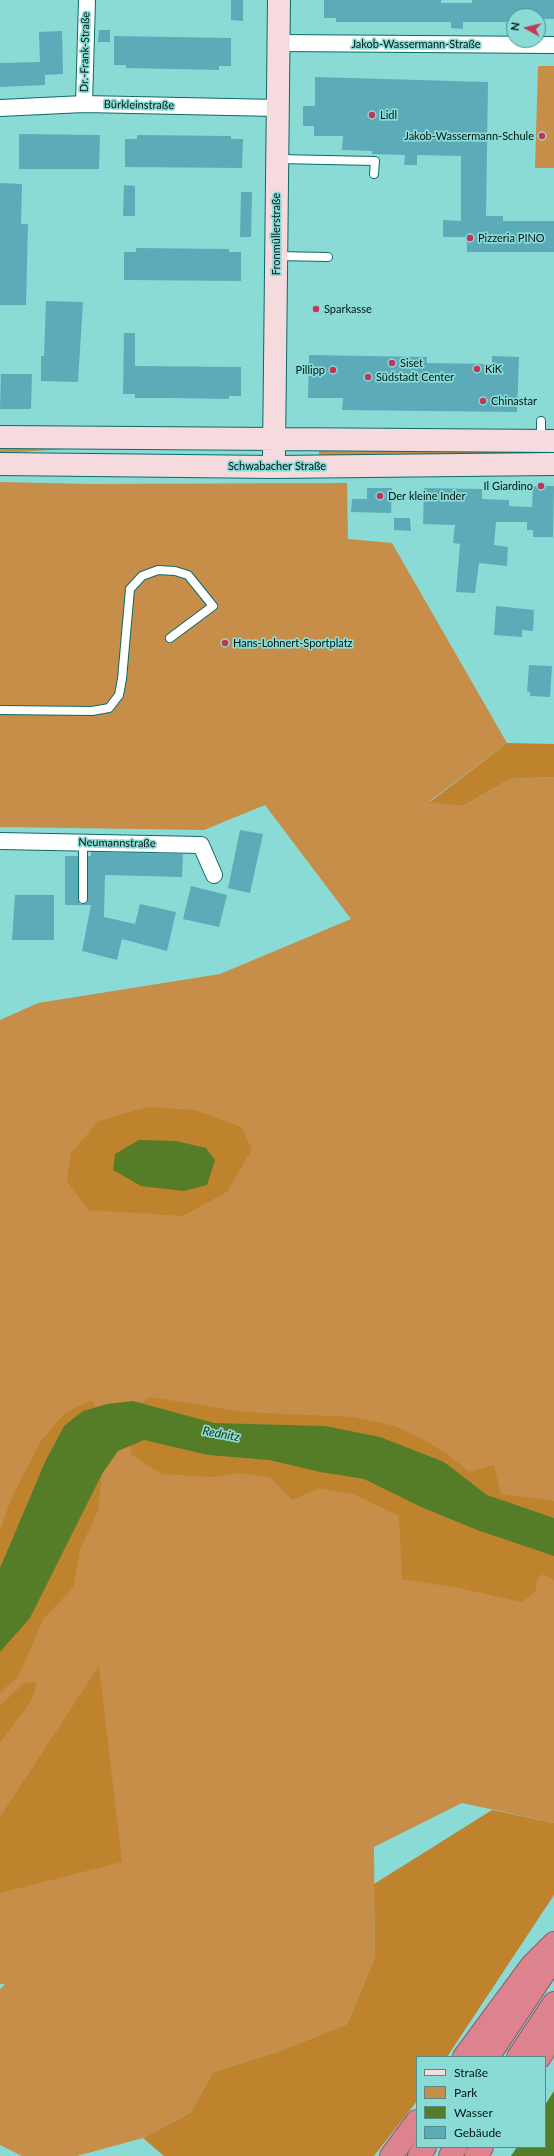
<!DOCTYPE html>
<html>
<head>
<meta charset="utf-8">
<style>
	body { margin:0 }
	#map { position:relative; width:554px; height:2156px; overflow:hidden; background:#8adbd6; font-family:Lato,sans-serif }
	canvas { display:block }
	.legend { position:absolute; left:416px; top:2056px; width:130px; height:92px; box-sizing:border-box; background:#8adbd6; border:1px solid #538c88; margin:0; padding:5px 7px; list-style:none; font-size:12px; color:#001514 }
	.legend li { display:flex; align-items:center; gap:8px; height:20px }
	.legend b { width:20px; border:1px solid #538c88 }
	.north { position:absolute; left:506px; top:8px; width:40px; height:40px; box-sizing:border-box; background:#8adbd6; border:1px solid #538c88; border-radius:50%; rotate:278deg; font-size:11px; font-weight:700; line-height:16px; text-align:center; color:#001514 }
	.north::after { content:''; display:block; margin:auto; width:14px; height:18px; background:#c43459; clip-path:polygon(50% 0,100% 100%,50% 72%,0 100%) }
</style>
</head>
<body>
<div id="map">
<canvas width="554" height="2156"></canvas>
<ul class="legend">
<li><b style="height:5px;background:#f5dade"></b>Straße</li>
<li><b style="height:11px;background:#c68e48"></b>Park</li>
<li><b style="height:11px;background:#557c26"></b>Wasser</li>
<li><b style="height:11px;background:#5cabb9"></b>Gebäude</li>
</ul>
<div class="north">N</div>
</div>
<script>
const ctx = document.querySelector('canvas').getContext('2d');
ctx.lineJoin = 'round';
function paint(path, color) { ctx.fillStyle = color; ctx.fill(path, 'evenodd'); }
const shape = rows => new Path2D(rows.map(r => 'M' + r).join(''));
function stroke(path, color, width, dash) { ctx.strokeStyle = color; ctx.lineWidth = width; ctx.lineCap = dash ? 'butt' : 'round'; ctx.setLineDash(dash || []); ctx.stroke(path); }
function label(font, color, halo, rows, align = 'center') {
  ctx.font = font + ' Lato,sans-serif'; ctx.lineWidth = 3.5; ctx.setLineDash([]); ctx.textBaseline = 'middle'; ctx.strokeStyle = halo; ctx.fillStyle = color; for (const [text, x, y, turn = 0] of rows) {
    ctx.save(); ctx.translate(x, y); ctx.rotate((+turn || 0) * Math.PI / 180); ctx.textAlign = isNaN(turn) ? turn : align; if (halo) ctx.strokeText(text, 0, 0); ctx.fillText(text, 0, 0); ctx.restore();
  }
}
paint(shape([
	[538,66,554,66,554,168,535,168],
	[0,445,68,446,68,449,0,453],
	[319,448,554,449,554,455,319,456],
	[0,482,90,484,347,483,348,539,392,543,507,743,430,801,463,806,510,779,554,777,554,1823,462,1803,374,1847,375,1957,347,2024,277,2052,213,2072,190,2113,143,2138,77,2156,22,2156,0,2145,0,1989,5,1984,0,1984,0,1020,38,1003,220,974,351,919,265,805,204,830,0,827]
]), '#c68e48');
paint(shape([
	[507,743,554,744,554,777,510,779,463,806,430,802],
	[148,1107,195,1110,241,1127,252,1149,227,1192,183,1216,88,1210,67,1182,71,1153,99,1121],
	[150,1397,243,1412,353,1417,395,1426,426,1441,451,1457,469,1472,494,1465,501,1494,554,1501,554,1518,487,1495,444,1462,325,1426,214,1423,141,1404],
	[91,1400,96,1407,83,1411,64,1427,45,1462,0,1568,0,1530,12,1497,41,1441,65,1413],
	[144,1440,208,1455,269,1460,320,1472,364,1479,421,1507,477,1530,554,1556,554,1580,543,1574,536,1581,536,1591,522,1602,459,1588,402,1579,399,1516,353,1494,319,1488,292,1500,270,1477,237,1473,212,1477,161,1474,131,1454,131,1445],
	[102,1474,98,1510,80,1550,73,1588,44,1618,19,1675,0,1693,0,1652,30,1618],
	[99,1666,122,1862,0,1893,0,1817],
	[37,1682,32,1700,0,1743,0,1706,24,1683],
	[492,1810,554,1823,554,1895,447,2057,417,2057,417,2101,374,2156,164,2156,143,2138,190,2113,213,2072,277,2052,347,2024,375,1957,374,1884]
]), '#c0832d');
paint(shape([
	[139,1140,176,1141,206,1148,215,1160,207,1185,184,1191,141,1186,113,1170,115,1154],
	[133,1401,214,1423,325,1426,380,1437,444,1462,487,1495,554,1518,554,1556,477,1530,421,1507,364,1479,320,1472,269,1460,208,1455,144,1440,118,1451,102,1474,30,1618,0,1652,0,1568,45,1462,64,1426,83,1411,107,1404],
	[554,2091,554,2156,511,2156,517,2147,545,2147,545,2105]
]), '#557c26');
paint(shape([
	[231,0,243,0,243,21,231,20],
	[324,0,441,0,441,3,472,3,472,0,554,0,554,19,538,19,538,16,514,16,514,22,463,22,463,29,451,28,451,22,336,22,336,18,324,18],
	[99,30,110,30,110,42,98,42],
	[62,31,63,74,45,75,45,85,0,87,0,63,40,62,39,32],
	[114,36,231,38,231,66,219,66,219,70,126,68,126,65,114,65],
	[315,77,488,82,486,216,503,216,503,221,554,221,554,252,467,252,467,237,443,237,443,220,461,221,461,156,417,155,417,165,404,165,405,155,372,154,372,151,342,150,343,136,314,136,314,126,303,126,303,106,315,106],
	[19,134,100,135,99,169,19,169],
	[137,135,231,136,231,139,243,139,242,168,125,167,125,139,137,139],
	[0,183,22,184,21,224,28,224,26,305,0,305],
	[124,185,135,186,135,216,123,216],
	[241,192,252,192,251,237,240,237],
	[136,248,229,249,229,252,241,252,241,281,124,280,124,252,136,252],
	[46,301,83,302,78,382,41,381,41,356,44,356],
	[124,333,135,333,135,366,241,367,241,396,229,396,229,399,168,398,135,398,135,394,123,394],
	[309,355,427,357,427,363,492,364,492,356,519,357,517,412,342,410,343,398,308,398],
	[1,374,32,374,31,409,0,409],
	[533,486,554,486,553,537,533,537,533,530,527,530,527,522,496,522,494,545,508,547,507,566,479,563,475,593,456,592,460,544,453,543,455,525,423,524,424,488,482,489,482,499,509,500,509,506,532,507],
	[367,488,392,488,391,513,351,512,352,499,367,499],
	[394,518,410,518,411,531,394,530],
	[496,606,534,610,533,631,522,630,522,637,494,635],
	[529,665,552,666,550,697,530,696,530,692,527,691],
	[240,830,263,834,250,893,228,888],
	[91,852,183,854,182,877,105,875,104,917,135,924,140,904,176,912,167,951,122,939,117,960,82,951,91,905,65,905,65,856,78,856,78,899,80,904,83,904,88,899,88,856,91,856],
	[191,886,227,895,219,927,183,919],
	[15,895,54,895,54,940,12,940]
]), '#5cabb9');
const lane = shape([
	[278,159,375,161,374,174],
	[277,256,328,257],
	[541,440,541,421],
	[0,710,92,711,109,708,119,695,122,679,130,589,142,576,158,570,175,571,188,575,213,606,170,638],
	[83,899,83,843]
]);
const street = shape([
	[279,43,554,45],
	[84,104,87,0],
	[0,108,84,104,278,108],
	[0,841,201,845,214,875]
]);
const secondary = shape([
	[0,437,554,441],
	[274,454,279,0],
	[0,464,274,467,554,464]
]);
const highway = shape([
	[464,2057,532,1965,554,1943],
	[488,2057,554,1958],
	[518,2057,554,2003],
	[540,2057,554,2034],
	[391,2156,417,2121],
	[419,2156,425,2147],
	[450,2156,456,2147],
	[476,2156,482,2147]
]);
stroke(lane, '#0b6b67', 10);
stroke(street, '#0b6b67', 18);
stroke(secondary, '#0b6b67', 24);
stroke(highway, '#905c65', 24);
stroke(lane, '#fff', 8);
stroke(street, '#fff', 16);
stroke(secondary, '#f5dade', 22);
stroke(highway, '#dd8390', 22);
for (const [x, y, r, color] of [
	[372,115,4,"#c43459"],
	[542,136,4,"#c43459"],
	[470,238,4,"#c43459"],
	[316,309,4,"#c43459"],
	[392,363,4,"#c43459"],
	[477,369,4,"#c43459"],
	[333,370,4,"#c43459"],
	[368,377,4,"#c43459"],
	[483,401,4,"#c43459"],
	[541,486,4,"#c43459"],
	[380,496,4,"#c43459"],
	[225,643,4,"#c43459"]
]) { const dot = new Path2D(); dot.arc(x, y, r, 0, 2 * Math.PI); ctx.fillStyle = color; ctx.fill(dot); stroke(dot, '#8adbd6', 1.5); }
label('11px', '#001514', '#8adbd6', [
	["Jakob-Wassermann-Straße",416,44],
	["Dr.-Frank-Straße",85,52,-89],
	["Bürkleinstraße",139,105,1],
	["Fronmüllerstraße",276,234,-90],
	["Schwabacher Straße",277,466],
	["Neumannstraße",117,843,1]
]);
label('11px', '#001514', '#8adbd6', [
	["Lidl",380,115],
	["Jakob-Wassermann-Schule",534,136,"right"],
	["Pizzeria PINO",478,238],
	["Sparkasse",324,309],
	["Siset",400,363],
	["KiK",485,369],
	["Pillipp",325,370,"right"],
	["Südstadt Center",376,377],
	["Chinastar",491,401],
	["Il Giardino",533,486,"right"],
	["Der kleine Inder",388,496],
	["Hans-Lohnert-Sportplatz",233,643]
], 'left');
label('italic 12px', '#1d3103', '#8adbd6', [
	["Rednitz",221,1434,10]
]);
</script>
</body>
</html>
